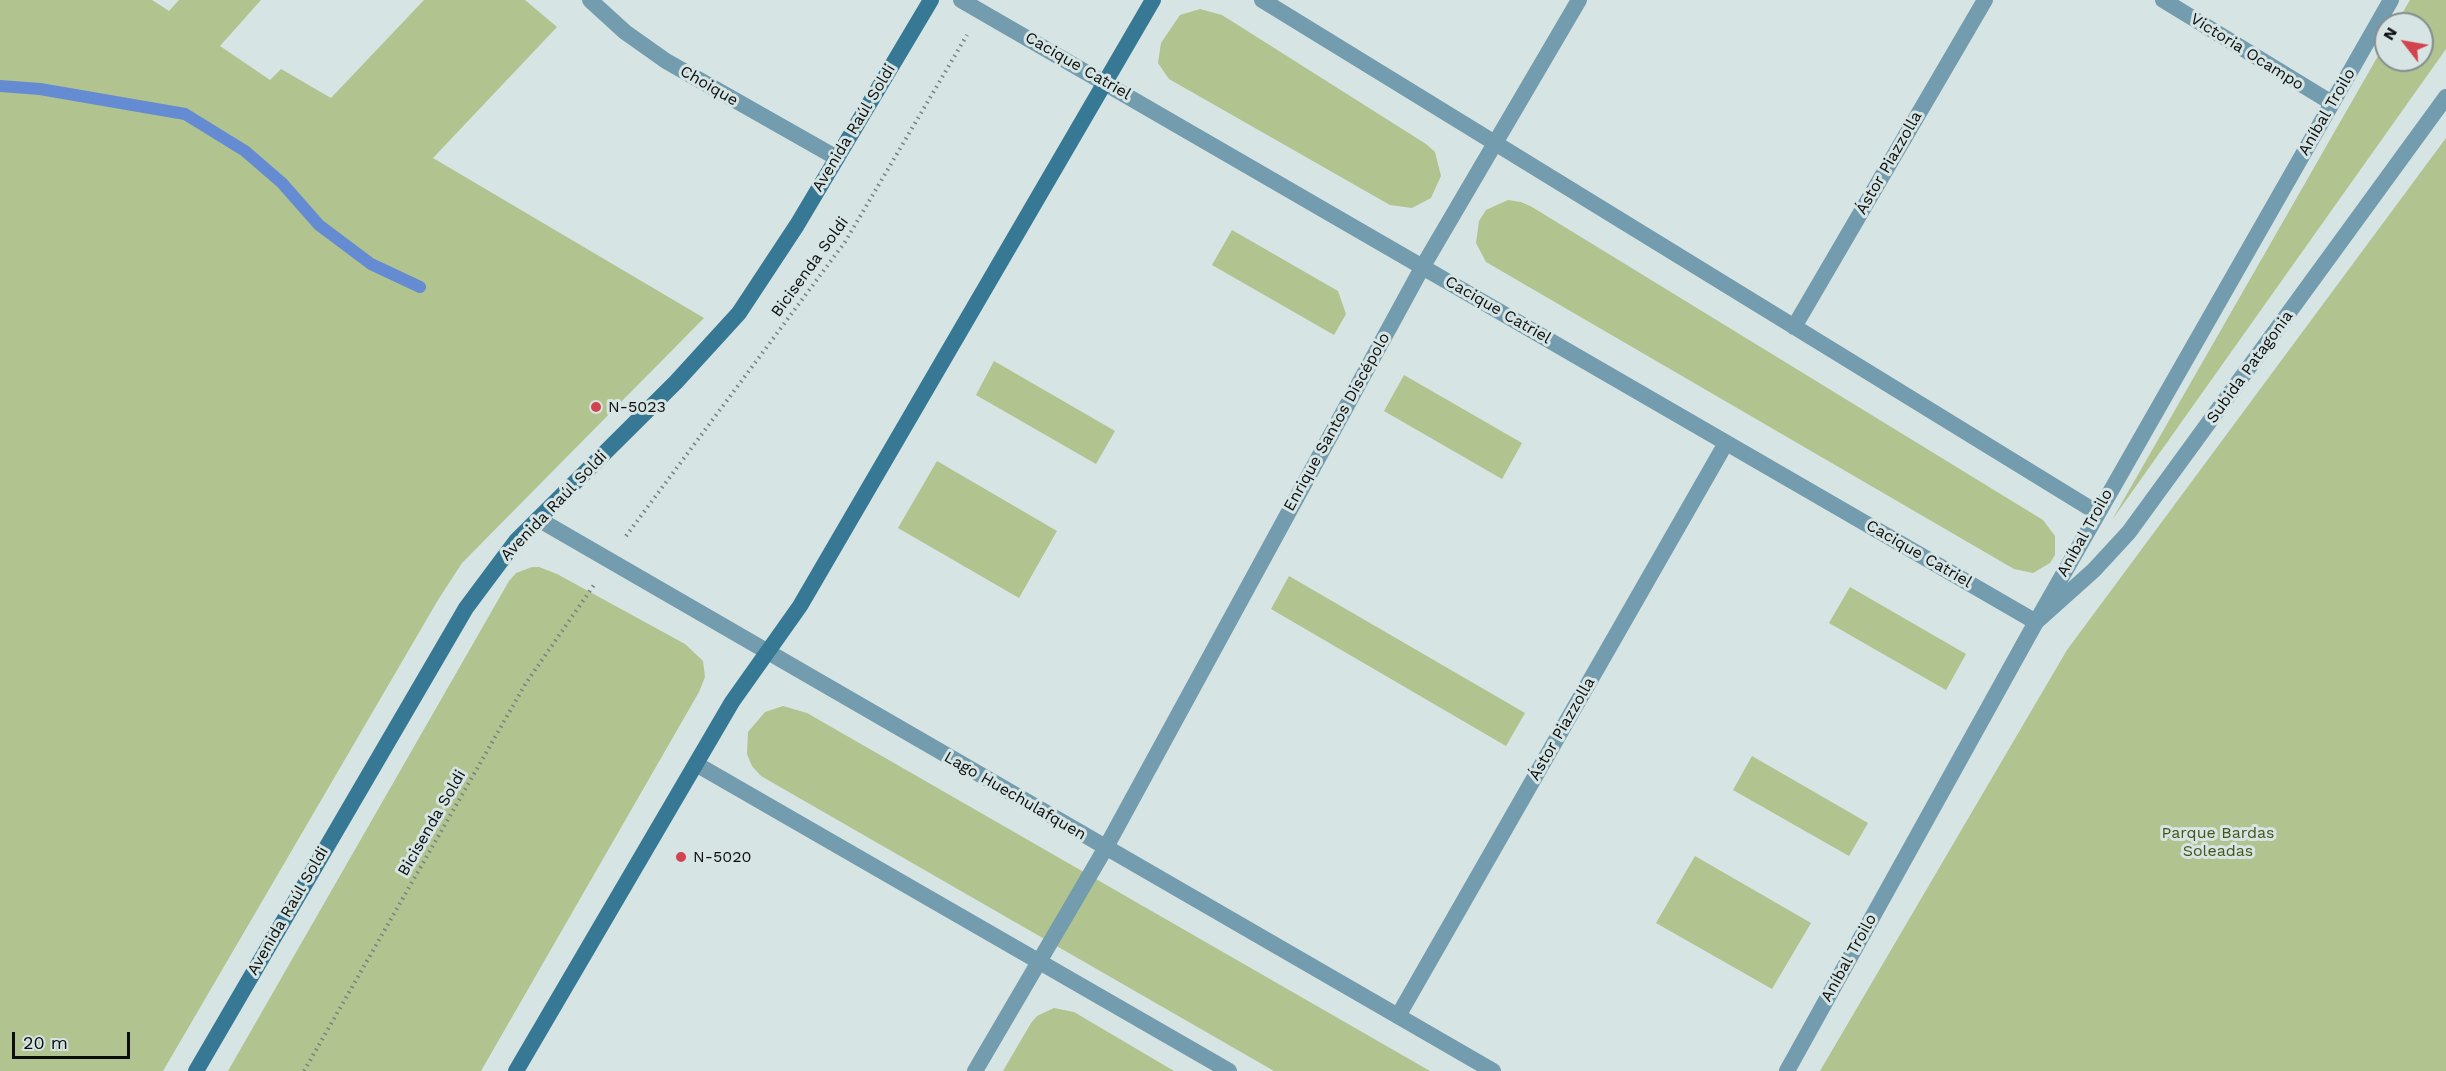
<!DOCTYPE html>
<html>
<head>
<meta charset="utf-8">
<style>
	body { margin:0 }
	#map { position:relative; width:2446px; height:1071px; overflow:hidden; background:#d6e4e3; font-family:"Work Sans",sans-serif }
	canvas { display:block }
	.north { position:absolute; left:2374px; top:12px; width:60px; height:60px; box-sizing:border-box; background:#d6e4e3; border:2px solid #848e8e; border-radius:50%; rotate:301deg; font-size:16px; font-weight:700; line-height:24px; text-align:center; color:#0a0e0e }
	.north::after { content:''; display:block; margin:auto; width:21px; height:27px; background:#d3424f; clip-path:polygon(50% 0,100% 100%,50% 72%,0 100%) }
	.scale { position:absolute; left:12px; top:1032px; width:118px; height:27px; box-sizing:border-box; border:3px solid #0a0e0e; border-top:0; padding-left:8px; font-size:18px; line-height:21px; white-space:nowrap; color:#0a0e0e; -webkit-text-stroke:4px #d6e4e3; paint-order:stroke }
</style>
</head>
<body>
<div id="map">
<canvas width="2446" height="1071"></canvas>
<div class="north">N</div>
<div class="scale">20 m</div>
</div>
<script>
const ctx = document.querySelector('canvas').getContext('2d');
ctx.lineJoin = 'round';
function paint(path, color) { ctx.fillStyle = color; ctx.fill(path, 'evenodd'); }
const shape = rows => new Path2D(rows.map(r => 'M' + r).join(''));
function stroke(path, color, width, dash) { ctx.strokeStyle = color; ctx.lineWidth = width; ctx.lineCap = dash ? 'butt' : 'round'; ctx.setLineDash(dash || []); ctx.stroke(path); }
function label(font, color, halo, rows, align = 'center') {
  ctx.font = font + ' "Work Sans",sans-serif'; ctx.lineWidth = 6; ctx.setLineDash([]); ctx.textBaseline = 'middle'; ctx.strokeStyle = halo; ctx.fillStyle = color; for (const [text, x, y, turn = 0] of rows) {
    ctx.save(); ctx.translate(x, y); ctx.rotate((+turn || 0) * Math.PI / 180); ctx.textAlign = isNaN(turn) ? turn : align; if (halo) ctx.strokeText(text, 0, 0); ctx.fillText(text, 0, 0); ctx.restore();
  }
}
paint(shape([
	[0,0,152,0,169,11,179,0,261,0,220,46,270,80,281,69,331,98,424,0,525,0,557,27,433,158,704,318,462,563,438,600,163,1071,0,1071],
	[2410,0,2446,0,2446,49,2112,520,2386,42,2386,60,2422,60,2422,24,2396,24],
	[1200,9,1222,15,1426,144,1435,152,1441,176,1431,198,1412,208,1390,205,1169,79,1158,63,1161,43,1180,15],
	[2446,138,2446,1071,1820,1071,2067,650],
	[1508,200,1521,202,1532,207,2043,520,2055,536,2055,555,2050,563,2033,573,2014,569,1486,262,1476,243,1479,221,1486,210],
	[1232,230,1338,291,1346,314,1334,335,1212,265],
	[994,361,1115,431,1096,464,976,395],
	[1404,375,1522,443,1502,479,1384,411],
	[937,461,1057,531,1019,598,898,528],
	[532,567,539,567,557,574,685,644,703,661,705,677,699,692,481,1071,228,1071,509,581,516,573],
	[1289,576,1525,713,1506,746,1271,609],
	[1850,587,1966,654,1946,690,1829,623],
	[783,706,807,713,1430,1071,1274,1071,761,776,752,766,747,754,748,732,765,712],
	[1752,756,1868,823,1849,856,1733,790],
	[1695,856,1811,923,1772,989,1656,923],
	[1054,1008,1074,1012,1174,1071,1003,1071,1031,1023,1037,1016]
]), '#b1c38f');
stroke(shape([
	[0,86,40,89,185,114,245,151,282,183,319,225,371,264,420,287]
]), '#658bd2', 12);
stroke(shape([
	[626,536,845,242,967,35],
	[304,1071,526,683,594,585]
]), '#798282', 4, [1.5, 4.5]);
stroke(shape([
	[590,0,625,32,666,61,837,158],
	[961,0,2036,622,2391,0],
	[1262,0,2096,512],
	[2163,0,2332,103],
	[1794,327,1985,0],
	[1398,1016,1726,443],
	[975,1071,1105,849,1423,266,1579,0]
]), '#739cae', 16);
stroke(shape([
	[538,519,1493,1071],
	[696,764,1229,1071],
	[1787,1071,2036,622,2094,570,2129,532,2446,97]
]), '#739cae', 16);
stroke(shape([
	[196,1071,466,608,516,541,676,382,739,313,797,225,931,0],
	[516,1071,732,702,800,606,1153,0]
]), '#377995', 16);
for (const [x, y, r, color] of [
	[596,407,6,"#d3424f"],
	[681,857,6,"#d3424f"]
]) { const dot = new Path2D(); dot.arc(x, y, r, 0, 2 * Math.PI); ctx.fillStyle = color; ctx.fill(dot); stroke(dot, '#d6e4e3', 2); }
label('16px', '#0a0e0e', '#d6e4e3', [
	["Victoria Ocampo",2247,52,32],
	["Cacique Catriel",1078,66,30],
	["Choique",709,86,30],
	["Aníbal Troilo",2327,112,-60],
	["Avenida Raúl Soldi",854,128,-59],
	["Ástor Piazzolla",1889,163,-60],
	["Bicisenda Soldi",810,267,-54],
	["Cacique Catriel",1498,310,30],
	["Subida Patagonia",2250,367,-54],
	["Enrique Santos Discépolo",1337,422,-61],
	["Avenida Raúl Soldi",554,506,-46],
	["Aníbal Troilo",2085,533,-61],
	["Cacique Catriel",1919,554,30],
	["Ástor Piazzolla",1562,729,-60],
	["Lago Huechulafquen",1015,796,30],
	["Bicisenda Soldi",432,823,-60],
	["Avenida Raúl Soldi",288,911,-60],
	["Aníbal Troilo",1849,958,-61]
]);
label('16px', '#0a0e0e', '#d6e4e3', [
	["N-5023",608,407],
	["N-5020",693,857]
], 'left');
label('16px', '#435517', '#d6e4e3', [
	["Parque Bardas",2218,833],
	["Soleadas",2218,851]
]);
</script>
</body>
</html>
